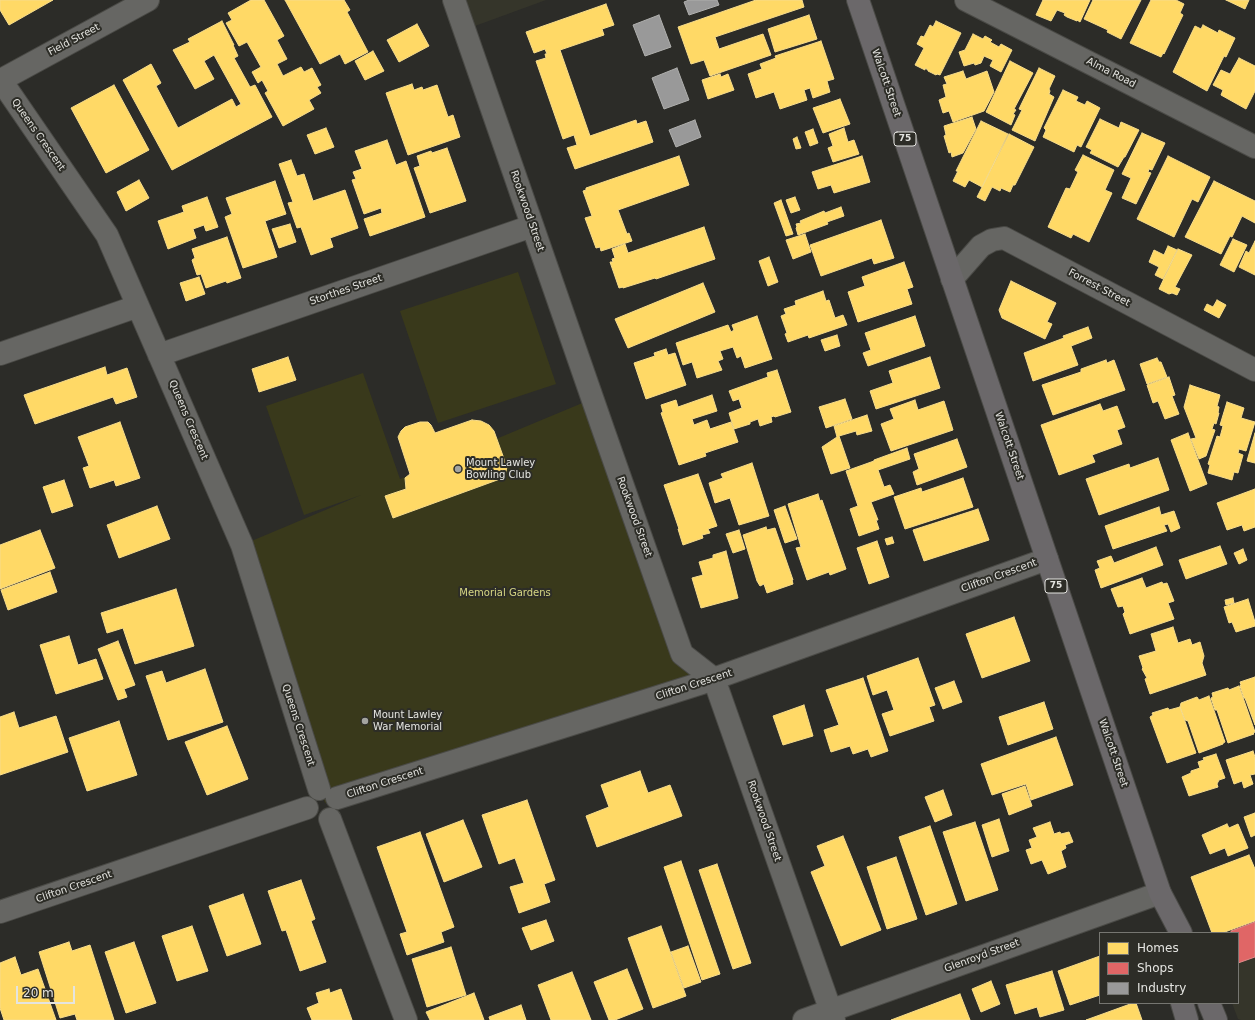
<!DOCTYPE html>
<html>
<head>
<meta charset="utf-8">
<style>
	body { margin:0 }
	#map { position:relative; width:1255px; height:1020px; overflow:hidden; background:#2c2c28; font-family:"DejaVu Sans",sans-serif }
	canvas { display:block }
	.legend { position:absolute; left:1099px; top:932px; width:140px; height:72px; box-sizing:border-box; background:#2d2d27; border:1px solid #767671; margin:0; padding:5px 7px; list-style:none; font-size:12px; color:#e4e4e0 }
	.legend li { display:flex; align-items:center; gap:8px; height:20px }
	.legend b { width:20px; border:1px solid #767671 }
	.scale { position:absolute; left:16px; top:986px; width:59px; height:18px; box-sizing:border-box; border:2px solid #e4e4e0; border-top:0; padding-left:5px; font-size:12px; line-height:14px; white-space:nowrap; color:#e4e4e0; -webkit-text-stroke:3px #2d2d27; paint-order:stroke }
</style>
</head>
<body>
<div id="map">
<canvas width="1255" height="1020"></canvas>
<ul class="legend">
<li><b style="height:11px;background:#ffd966"></b>Homes</li>
<li><b style="height:11px;background:#e06666"></b>Shops</li>
<li><b style="height:11px;background:#999"></b>Industry</li>
</ul>
<div class="scale">20 m</div>
</div>
<script>
const ctx = document.querySelector('canvas').getContext('2d');
ctx.lineJoin = 'round';
function paint(path, color) { ctx.fillStyle = color; ctx.fill(path, 'evenodd'); }
const shape = rows => new Path2D(rows.map(r => 'M' + r).join(''));
function stroke(path, color, width, dash) { ctx.strokeStyle = color; ctx.lineWidth = width; ctx.lineCap = dash ? 'butt' : 'round'; ctx.setLineDash(dash || []); ctx.stroke(path); }
function label(font, color, halo, rows, align = 'center') {
  ctx.font = font + ' "DejaVu Sans",sans-serif'; ctx.lineWidth = 4; ctx.setLineDash([]); ctx.textBaseline = 'middle'; ctx.strokeStyle = halo; ctx.fillStyle = color; for (const [text, x, y, turn = 0] of rows) {
    ctx.save(); ctx.translate(x, y); ctx.rotate((+turn || 0) * Math.PI / 180); ctx.textAlign = isNaN(turn) ? turn : align; if (halo) ctx.strokeText(text, 0, 0); ctx.fillText(text, 0, 0); ctx.restore();
  }
}
paint(shape([
	[454,0,546,0,464,30],
	[1255,953,1255,1020,1241,1020,1238,1019,1232,1003,1238,1003,1238,960]
]), '#35352a');
paint(shape([
	[518,272,556,384,438,423,400,311],
	[363,373,400,479,592,399,702,683,325,803,242,545,361,495,304,515,266,406]
]), '#39391b');
const homes = shape([
	[0,0,53,0,9,25,0,10,0,0],
	[251,0,264,0,284,36,277,40,287,59,277,64,283,76,301,67,304,72,312,68,321,85,317,87,321,93,309,100,314,109,283,126,265,93,268,91,262,80,258,83,252,72,261,67,247,42,239,46,226,23,232,20,228,13,251,0],
	[285,0,344,0,350,10,347,12,368,52,345,64,340,54,320,64,285,0],
	[756,0,802,0,804,7,715,37,719,49,763,34,771,55,710,76,704,60,691,64,678,27,756,0],
	[1043,0,1090,0,1080,22,1077,20,1077,21,1067,17,1064,15,1065,13,1057,10,1051,21,1036,15,1043,0],
	[1093,0,1141,0,1121,39,1107,32,1108,30,1084,19,1093,0],
	[1151,0,1176,0,1184,4,1180,13,1183,15,1164,54,1163,53,1161,57,1130,43,1151,0],
	[1226,0,1249,0,1245,9,1226,0],
	[606,4,614,25,602,29,604,35,560,50,590,136,636,120,637,124,646,121,653,142,575,169,567,148,577,145,574,135,563,139,536,61,546,58,545,54,547,54,545,49,534,53,526,32,606,4],
	[809,15,817,39,775,52,768,29,809,15],
	[222,21,234,45,233,45,238,56,234,58,250,87,255,85,272,117,172,170,123,80,151,64,161,83,156,86,178,128,232,99,236,107,241,104,214,55,204,61,214,79,195,89,173,50,190,42,188,39,222,21],
	[936,21,961,33,940,75,937,74,936,75,928,71,928,70,925,68,925,70,915,65,924,48,917,44,921,36,924,37,930,25,933,27,936,21],
	[417,24,429,46,399,62,387,40,417,24],
	[1203,25,1218,33,1219,30,1235,38,1226,57,1224,56,1207,91,1173,72,1195,26,1201,29,1203,25],
	[973,34,983,39,985,36,992,40,990,42,999,47,1001,44,1012,50,1001,72,990,66,993,60,984,56,981,63,975,65,974,63,964,66,959,52,965,50,973,34],
	[821,41,834,79,827,81,830,92,813,98,810,88,804,90,807,100,780,109,774,92,756,98,748,74,762,69,760,64,776,58,775,56,821,41],
	[373,51,384,71,365,80,355,61,373,51],
	[1239,58,1255,66,1255,91,1246,109,1221,95,1223,90,1213,85,1221,70,1230,74,1239,58],
	[1010,61,1033,73,1014,109,1016,110,1013,114,1015,115,1011,125,986,112,1010,61],
	[1039,68,1055,76,1049,89,1050,91,1049,94,1054,97,1035,141,1012,130,1022,110,1019,109,1039,68],
	[963,71,966,79,987,71,994,92,984,111,953,122,949,111,943,113,939,100,946,97,943,85,947,84,944,77,963,71],
	[720,74,721,77,728,74,734,90,708,99,702,80,720,74],
	[412,84,414,90,422,87,423,90,437,85,448,117,453,115,460,137,408,155,386,93,412,84],
	[114,85,149,150,106,173,71,108,114,85],
	[1063,90,1078,97,1076,101,1085,105,1087,101,1100,108,1081,147,1077,145,1074,152,1043,137,1046,130,1044,128,1063,90],
	[840,99,850,124,823,133,813,108,840,99],
	[972,117,976,129,963,153,952,157,951,152,949,153,944,136,946,135,944,126,972,117],
	[1100,119,1119,128,1121,122,1139,130,1125,157,1124,157,1118,167,1090,153,1092,150,1086,147,1100,119],
	[981,121,1008,134,982,187,969,180,965,187,953,181,958,171,956,171,981,121],
	[326,128,334,147,315,154,307,135,326,128],
	[844,128,848,142,854,140,859,154,833,162,828,148,833,146,829,134,844,128],
	[813,129,818,143,810,146,805,132,813,129],
	[1142,133,1165,143,1152,170,1149,169,1148,172,1151,173,1136,204,1122,198,1131,178,1122,174,1142,133],
	[1009,134,1034,147,1015,185,1013,185,1010,192,1001,188,1000,191,992,187,985,201,977,197,1009,134],
	[797,137,801,148,796,149,793,139,797,137],
	[387,140,396,165,406,161,425,217,370,236,364,219,382,213,381,208,364,214,352,180,356,179,353,172,362,169,355,151,387,140],
	[447,148,466,201,430,213,414,168,420,166,417,156,431,151,432,153,447,148],
	[1083,155,1114,170,1105,190,1112,193,1089,242,1073,234,1071,238,1048,227,1066,188,1070,189,1078,172,1075,170,1083,155],
	[679,156,689,185,618,210,627,234,629,233,632,241,601,251,600,247,596,248,585,218,592,216,583,191,586,190,586,188,679,156],
	[862,156,870,182,834,193,831,185,818,189,812,172,862,156],
	[1168,156,1210,177,1198,202,1192,199,1174,237,1137,219,1168,156],
	[291,160,297,176,304,174,313,201,345,190,358,228,330,238,333,247,311,255,301,227,297,228,288,203,293,202,279,164,291,160],
	[139,180,149,198,126,211,117,192,139,180],
	[275,181,286,214,265,221,277,257,243,268,225,217,232,214,226,198,275,181],
	[1214,181,1255,201,1255,223,1242,216,1232,237,1230,236,1221,254,1185,237,1214,181],
	[207,197,218,227,206,231,204,225,193,229,196,238,168,249,158,221,184,212,182,206,207,197],
	[795,197,800,210,791,213,786,200,795,197],
	[781,200,793,234,786,236,774,203,781,200],
	[841,207,844,216,827,222,828,224,798,235,796,228,797,227,796,224,801,223,800,221,824,211,825,213,841,207],
	[881,220,894,258,874,264,872,258,821,276,810,245,881,220],
	[290,224,296,242,279,248,272,229,290,224],
	[704,227,715,259,656,279,655,278,623,288,623,287,619,288,610,262,613,262,612,259,615,258,612,249,625,244,628,253,704,227],
	[805,234,811,252,793,259,786,240,805,234],
	[227,237,241,278,227,283,226,281,206,288,201,274,197,275,192,260,195,258,192,249,227,237],
	[1233,239,1247,245,1234,272,1220,265,1233,239],
	[1255,241,1255,275,1239,267,1246,251,1249,253,1255,241],
	[1168,246,1177,250,1163,279,1155,275,1159,267,1149,262,1154,250,1164,255,1168,246],
	[1178,249,1192,255,1175,287,1180,289,1177,295,1172,293,1169,294,1159,289,1178,249],
	[769,257,778,282,768,286,759,261,769,257],
	[904,262,913,287,907,289,912,304,858,322,848,292,865,286,862,277,904,262],
	[199,277,205,294,186,301,180,283,199,277],
	[1011,281,1056,303,1047,322,1052,324,1045,339,1002,318,999,310,1011,281],
	[703,283,715,312,628,348,615,319,703,283],
	[823,291,826,301,829,300,835,318,843,315,847,325,809,338,808,335,788,342,785,334,787,333,781,316,786,314,784,309,796,305,795,301,823,291],
	[1217,300,1226,305,1219,318,1204,310,1207,304,1213,307,1217,300],
	[757,316,772,359,745,368,741,356,737,358,733,347,720,351,723,359,718,361,722,370,697,378,692,362,683,365,676,343,728,325,731,332,734,330,732,325,757,316],
	[915,316,925,346,868,366,863,353,871,350,865,333,915,316],
	[1088,327,1092,338,1071,346,1078,365,1033,381,1024,353,1064,338,1063,336,1088,327],
	[837,335,840,346,825,351,821,340,837,335],
	[666,349,668,355,675,353,686,385,646,399,634,363,655,356,654,353,666,349],
	[288,357,296,380,259,392,252,369,288,357],
	[930,357,940,388,876,409,870,391,893,383,889,371,930,357],
	[1157,358,1159,362,1161,362,1167,377,1147,384,1140,364,1157,358],
	[1106,360,1107,363,1114,360,1125,390,1053,415,1042,385,1081,372,1081,369,1106,360],
	[105,367,107,375,127,368,137,397,116,404,113,397,35,424,24,395,105,367],
	[777,370,791,412,775,417,774,416,771,417,772,422,760,426,758,419,750,422,750,424,734,429,729,413,742,408,739,399,733,401,729,391,768,377,767,373,777,370],
	[1169,377,1175,395,1172,396,1179,414,1165,419,1158,401,1153,403,1147,385,1169,377],
	[1190,385,1220,395,1217,406,1219,407,1218,413,1219,413,1216,424,1214,423,1212,429,1215,430,1206,456,1199,459,1191,439,1196,438,1184,407,1190,385],
	[712,395,717,411,692,419,694,425,707,420,710,429,731,422,738,442,705,453,706,456,679,465,661,413,663,412,661,405,676,400,678,407,712,395],
	[845,399,852,419,826,428,819,407,845,399],
	[915,400,918,410,944,401,953,430,891,451,881,424,894,419,890,409,915,400],
	[1227,402,1244,408,1241,418,1255,422,1246,451,1239,449,1238,453,1243,455,1238,473,1234,472,1232,480,1208,473,1210,465,1208,464,1217,436,1220,437,1223,426,1220,425,1227,402],
	[1100,404,1103,411,1117,406,1125,427,1117,430,1122,444,1092,455,1095,462,1059,475,1041,425,1100,404],
	[867,415,872,431,857,435,856,431,839,436,850,468,831,474,822,447,837,437,834,426,867,415],
	[472,420,481,421,489,425,494,431,507,467,505,475,500,479,393,518,385,496,406,489,405,478,410,474,398,437,401,431,405,427,420,422,428,422,431,425,435,433,472,420],
	[120,422,140,478,116,486,114,480,90,488,83,468,89,466,78,437,120,422],
	[1188,433,1207,484,1190,491,1171,440,1188,433],
	[1255,433,1255,463,1247,461,1255,433],
	[957,439,967,467,917,485,913,472,919,469,914,454,957,439],
	[907,448,910,459,878,470,884,487,890,485,894,494,871,502,878,520,876,520,879,529,859,536,850,509,858,506,846,471,874,461,874,460,907,448],
	[1158,458,1169,490,1099,515,1086,479,1129,464,1130,468,1158,458],
	[752,463,769,516,739,525,730,498,715,503,709,483,723,478,721,474,752,463],
	[698,474,717,526,708,529,710,533,702,535,703,538,683,545,678,529,679,529,664,485,698,474],
	[963,478,973,507,905,529,894,497,921,488,922,492,963,478],
	[64,480,73,506,52,513,43,487,64,480],
	[1255,489,1255,527,1244,531,1242,525,1227,530,1217,503,1255,489],
	[818,494,820,501,822,500,846,569,830,575,829,572,807,580,796,548,801,547,788,504,818,494],
	[157,506,170,539,119,558,107,525,157,506],
	[785,506,797,539,785,543,774,510,785,506],
	[1159,507,1161,515,1174,511,1180,528,1171,532,1168,524,1164,525,1167,531,1113,549,1105,526,1159,507],
	[978,509,989,540,924,561,913,530,978,509],
	[766,527,767,530,775,528,793,580,792,580,793,584,767,593,764,584,760,586,757,581,743,535,766,527],
	[40,530,55,568,0,589,0,545,40,530],
	[739,530,745,549,733,553,726,534,739,530],
	[892,537,894,543,887,545,885,539,892,537],
	[877,541,889,577,869,584,857,548,877,541],
	[1220,546,1227,564,1186,579,1179,560,1220,546],
	[1156,547,1163,565,1101,588,1095,570,1100,568,1097,561,1111,556,1114,563,1156,547],
	[1243,549,1247,560,1239,564,1234,553,1243,549],
	[726,551,738,598,701,608,692,578,703,575,699,562,713,558,713,555,726,551],
	[50,572,57,592,8,610,1,590,50,572],
	[1142,578,1146,588,1162,582,1163,584,1167,583,1174,601,1168,603,1174,619,1130,634,1123,614,1125,612,1123,606,1118,607,1111,589,1142,578],
	[176,589,194,646,135,664,123,628,107,633,101,613,176,589],
	[1233,598,1234,603,1226,605,1225,600,1233,598],
	[1248,599,1255,622,1255,626,1236,632,1232,622,1229,623,1224,607,1248,599],
	[1014,617,1030,661,982,678,966,634,1014,617],
	[1173,627,1178,643,1190,639,1192,645,1200,642,1204,656,1202,663,1206,675,1150,694,1145,679,1147,678,1142,669,1143,668,1139,656,1156,651,1151,634,1173,627],
	[69,636,78,665,96,659,103,679,56,694,40,645,69,636],
	[118,641,135,685,124,689,127,697,118,700,98,649,118,641],
	[918,658,935,705,929,707,934,721,890,736,882,714,894,710,887,690,873,695,867,676,918,658],
	[205,669,223,722,168,740,146,676,162,671,166,683,205,669],
	[1255,677,1255,725,1245,698,1244,698,1240,686,1241,685,1240,682,1255,677],
	[863,678,888,751,871,757,868,749,853,754,850,746,831,752,824,730,839,725,826,690,863,678],
	[954,681,962,702,943,709,935,688,954,681],
	[1239,686,1255,732,1253,733,1254,734,1228,743,1217,710,1215,710,1211,698,1213,697,1212,693,1228,688,1229,690,1239,686],
	[1209,696,1225,742,1223,743,1223,744,1199,753,1188,721,1185,720,1180,707,1181,703,1197,697,1199,700,1209,696],
	[1044,702,1053,729,1008,745,999,717,1044,702],
	[804,705,813,736,783,745,773,716,804,705],
	[1180,707,1196,753,1167,763,1150,717,1153,715,1152,713,1168,708,1169,710,1180,707],
	[14,712,19,728,56,716,68,752,0,775,0,717,14,712],
	[119,721,137,775,87,791,69,738,119,721],
	[227,726,248,779,207,795,185,742,227,726],
	[1056,737,1073,785,1031,800,1026,784,992,795,981,764,1056,737],
	[1253,751,1255,757,1255,774,1250,775,1253,784,1244,788,1242,781,1234,784,1226,760,1253,751],
	[1216,754,1225,778,1219,780,1217,784,1218,787,1189,796,1182,777,1191,773,1191,771,1200,768,1198,762,1204,760,1203,758,1216,754],
	[640,771,648,793,670,785,682,816,597,847,586,816,609,807,601,785,640,771],
	[1025,786,1032,806,1009,815,1002,794,1025,786],
	[943,790,952,815,935,822,925,797,943,790],
	[527,800,555,880,544,884,550,902,519,913,510,887,524,883,515,858,499,864,482,815,527,800],
	[1255,813,1255,835,1251,837,1244,817,1255,813],
	[999,819,1009,851,992,857,982,825,999,819],
	[463,820,482,867,444,882,426,834,463,820],
	[975,822,998,890,966,901,943,832,975,822],
	[1050,822,1054,834,1060,832,1061,834,1069,832,1073,842,1065,845,1066,848,1061,851,1066,867,1048,874,1042,860,1031,864,1026,850,1032,848,1029,840,1037,837,1033,828,1050,822],
	[1227,824,1229,828,1238,824,1248,848,1228,856,1225,848,1210,854,1202,835,1227,824],
	[930,826,957,904,926,915,899,837,930,826],
	[420,832,454,927,441,932,444,942,407,955,400,934,407,932,377,847,420,832],
	[843,836,881,930,841,946,811,872,825,866,817,846,843,836],
	[1249,855,1255,869,1255,921,1222,933,1212,933,1191,877,1249,855],
	[896,857,917,919,887,929,867,867,896,857],
	[681,861,720,974,702,980,664,867,681,861],
	[717,864,751,963,733,969,699,870,717,864],
	[301,880,315,919,311,921,326,962,300,971,286,930,282,931,268,891,301,880],
	[243,894,261,944,227,956,209,906,243,894],
	[546,920,554,941,531,950,522,928,546,920],
	[192,926,208,971,177,981,162,936,192,926],
	[661,926,686,996,653,1008,628,938,661,926],
	[69,942,72,951,90,945,114,1020,77,1020,75,1014,60,1018,39,952,69,942],
	[134,942,156,1003,126,1013,105,952,134,942],
	[688,946,701,982,684,988,671,952,688,946],
	[451,947,466,995,427,1007,412,959,451,947],
	[1100,956,1100,995,1070,1005,1058,971,1100,956],
	[15,957,21,975,38,969,56,1020,4,1020,0,1008,0,963,15,957],
	[627,969,643,1009,615,1020,609,1020,594,982,627,969],
	[1052,971,1064,1010,1040,1017,1037,1007,1015,1014,1006,985,1052,971],
	[572,972,591,1020,551,1020,538,985,572,972],
	[991,981,1000,1004,981,1012,972,989,991,981],
	[329,989,330,993,341,989,352,1020,312,1020,307,1008,319,1003,316,993,329,989],
	[474,993,484,1020,430,1020,426,1012,474,993],
	[960,994,970,1020,891,1020,960,994],
	[1133,1003,1136,1003,1142,1020,1086,1020,1133,1003],
	[521,1005,526,1020,490,1020,489,1017,521,1005]
]);
paint(homes, '#ffd966');
stroke(homes, '#f7dc8b', 1);
const shops = shape([
	[1255,922,1255,957,1238,963,1238,933,1231,933,1231,931,1255,922]
]);
paint(shops, '#e06666');
stroke(shops, '#e18c8b', 1);
const industry = shape([
	[689,0,717,0,719,5,689,15,684,2,689,0],
	[659,15,671,47,645,56,633,25,659,15],
	[677,68,689,100,664,109,652,78,677,68],
	[695,120,701,137,676,147,669,130,695,120]
]);
paint(industry, '#999');
stroke(industry, '#b0b0ae', 1);
const minor = shape([
	[454,0,604,432,682,654,714,679,834,1020],
	[966,0,1255,147],
	[0,79,107,235,242,545,319,789],
	[1,80,148,0],
	[952,279,981,246,992,240,1004,238,1255,370],
	[0,354,138,306],
	[159,355,532,226],
	[337,798,702,683,1047,559],
	[330,819,406,1020],
	[0,912,307,808],
	[804,1020,1160,893]
]);
const major = shape([
	[858,0,1160,893,1181,933],
	[1182,1003,1187,1020],
	[1209,1003,1216,1020]
]);
stroke(minor, '#4a4a46', 24);
stroke(major, '#4a4a46', 24);
stroke(minor, '#666663', 22);
stroke(major, '#6b686a', 22);
for (const [x, y, r, color] of [
	[458,469,4,"#a4a4a0"],
	[365,721,4,"#a4a4a0"]
]) { const dot = new Path2D(); dot.arc(x, y, r, 0, 2 * Math.PI); ctx.fillStyle = color; ctx.fill(dot); stroke(dot, '#2d2d27', 1.5); }
for (const [x, y, w] of [
	[905,139,22],
	[1056,586,22]
]) { const box = new Path2D(); box.roundRect(x - w / 2, y - 7, w, 14, 3); ctx.fillStyle = '#2d2d27'; ctx.fill(box); stroke(box, '#e4e4e0', 1); }
label('bold 9px', '#e4e4e0', null, [
	["75",905,139],
	["75",1056,586]
]);
label('10px', '#e4e4e0', '#2d2d27', [
	["Field Street",74,40,-28],
	["Alma Road",1111,73,27],
	["Walcott Street",886,83,71],
	["Queens Crescent",38,135,55],
	["Rookwood Street",527,211,71],
	["Forrest Street",1099,288,28],
	["Storthes Street",346,290,-19],
	["Queens Crescent",188,420,67],
	["Walcott Street",1009,446,71],
	["Rookwood Street",634,517,70],
	["Clifton Crescent",999,576,-20],
	["Clifton Crescent",694,685,-18],
	["Queens Crescent",298,725,72],
	["Walcott Street",1113,753,71],
	["Clifton Crescent",385,783,-18],
	["Rookwood Street",764,821,71],
	["Clifton Crescent",74,887,-19],
	["Glenroyd Street",982,956,-20]
]);
label('10px', '#e4e4e0', '#2d2d27', [
	["Mount Lawley",466,463],
	["Bowling Club",466,475],
	["Mount Lawley",373,715],
	["War Memorial",373,727]
], 'left');
label('10px', '#d7d784', '#2d2d27', [
	["Memorial Gardens",505,593]
]);
</script>
</body>
</html>
